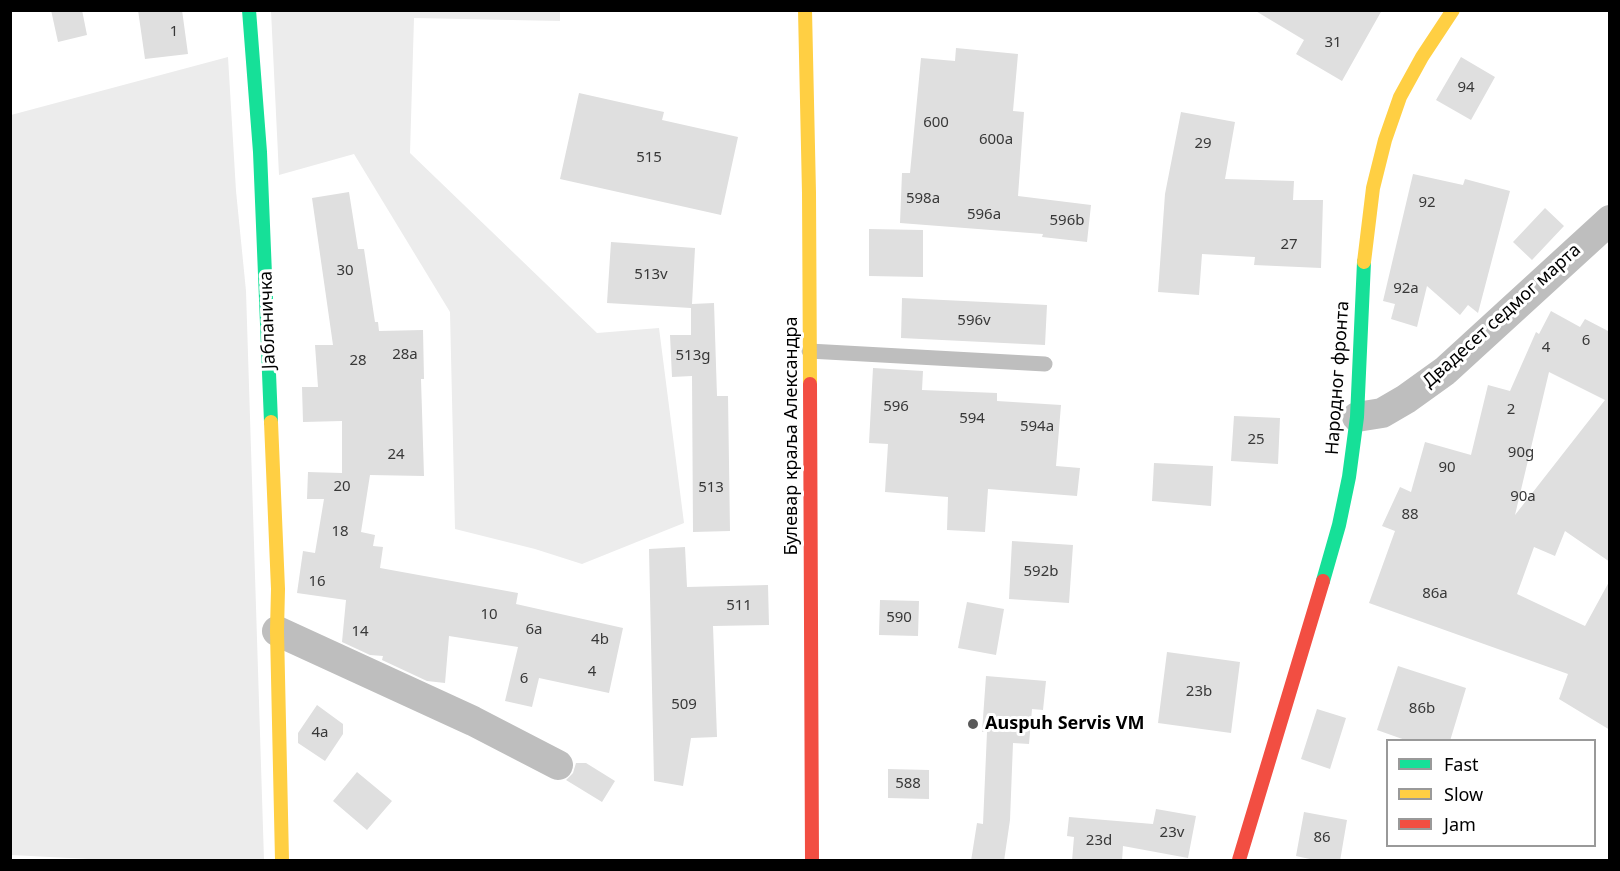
<!DOCTYPE html>
<html>
<head>
<meta charset="utf-8">
<style>
	body { margin:0 }
	#map { position:relative; width:1620px; height:871px; overflow:hidden; background:#fff; font-family:"Noto Sans",sans-serif }
	canvas { display:block }
	.frame { position:absolute; inset:0; border:12px solid #000; pointer-events:none }
	.legend { position:absolute; left:1386px; top:739px; width:210px; height:108px; box-sizing:border-box; background:#fff; border:2px solid #999; margin:0; padding:8px 10px; list-style:none; font-size:18px; color:#000 }
	.legend li { display:flex; align-items:center; gap:12px; height:30px }
	.legend b { width:30px; border:2px solid #999 }
</style>
</head>
<body>
<div id="map">
<canvas width="1620" height="871"></canvas>
<div class="frame"></div>
<ul class="legend">
<li><b style="height:8px;background:#16e098"></b>Fast</li>
<li><b style="height:8px;background:#ffcf43"></b>Slow</li>
<li><b style="height:8px;background:#f24e42"></b>Jam</li>
</ul>
</div>
<script>
const ctx = document.querySelector('canvas').getContext('2d');
ctx.lineJoin = 'round';
function paint(path, color) { ctx.fillStyle = color; ctx.fill(path, 'evenodd'); }
const shape = rows => new Path2D(rows.map(r => 'M' + r).join(''));
function stroke(path, color, width, dash) { ctx.strokeStyle = color; ctx.lineWidth = width; ctx.lineCap = dash ? 'butt' : 'round'; ctx.setLineDash(dash || []); ctx.stroke(path); }
function label(font, color, halo, rows, align = 'center') {
  ctx.font = font + ' "Noto Sans",sans-serif'; ctx.lineWidth = 6; ctx.setLineDash([]); ctx.textBaseline = 'middle'; ctx.strokeStyle = halo; ctx.fillStyle = color; for (const [text, x, y, turn = 0] of rows) {
    ctx.save(); ctx.translate(x, y); ctx.rotate((+turn || 0) * Math.PI / 180); ctx.textAlign = isNaN(turn) ? turn : align; if (halo) ctx.strokeText(text, 0, 0); ctx.fillText(text, 0, 0); ctx.restore();
  }
}
paint(shape([
	[271,11,560,11,560,21,414,18,410,153,597,333,659,328,684,523,582,564,535,549,455,529,450,312,354,154,279,175],
	[228,57,236,191,246,291,264,860,109,860,11,855,11,115]
]), '#ececec');
paint(shape([
	[51,10,82,10,87,35,58,42],
	[138,10,182,10,188,54,145,59],
	[1254,10,1382,10,1342,81,1296,54,1304,40],
	[956,48,1018,54,1013,111,1024,112,1018,196,1091,205,1087,242,1042,237,1043,234,900,223,902,173,910,173,921,58,955,61],
	[1461,57,1495,77,1471,120,1436,100],
	[579,93,664,112,662,120,738,137,721,215,560,179],
	[1181,112,1235,122,1225,179,1294,181,1293,200,1323,200,1321,268,1254,265,1255,257,1202,254,1199,295,1158,292,1165,194],
	[1413,174,1463,185,1465,179,1510,191,1478,313,1468,305,1460,315,1427,286,1417,327,1391,319,1395,304,1383,301],
	[349,192,358,249,364,249,375,322,378,322,379,331,423,330,424,379,421,379,424,476,370,475,361,532,375,535,373,546,383,547,380,568,518,593,516,604,623,628,609,693,539,678,532,707,505,701,518,647,449,636,445,683,427,681,382,660,383,656,370,655,342,642,346,600,297,593,303,551,315,553,324,499,307,499,308,472,342,473,342,421,303,422,302,387,318,387,315,345,333,345,312,198],
	[1545,208,1564,226,1532,260,1513,242],
	[869,229,923,230,923,277,869,276],
	[611,242,695,248,692,304,714,303,717,396,728,396,730,531,693,532,692,376,672,377,670,335,691,335,691,308,607,303],
	[902,298,1047,305,1045,345,901,338],
	[1551,311,1580,327,1585,319,1610,332,1610,562,1565,531,1555,556,1534,547,1517,594,1585,626,1610,580,1610,730,1559,699,1568,674,1369,603,1395,531,1382,526,1400,487,1411,492,1425,442,1471,455,1488,385,1510,391,1536,332,1539,334],
	[1549,372,1605,400,1515,515],
	[873,368,923,371,922,390,997,393,997,401,1061,405,1056,466,1080,468,1077,496,988,489,985,532,947,530,948,497,885,492,888,444,869,443],
	[1234,416,1280,418,1278,464,1231,461],
	[1154,463,1213,466,1211,506,1152,501],
	[1012,541,1073,545,1069,603,1009,599],
	[685,547,687,587,768,585,769,625,713,626,717,737,691,738,683,786,654,781,649,549],
	[880,600,919,601,918,636,879,635],
	[967,602,1004,609,996,655,958,648],
	[1167,652,1240,662,1231,733,1158,723],
	[1398,666,1466,688,1450,741,1408,741,1377,730],
	[986,676,1046,681,1043,710,1032,709,1029,744,1013,743,1010,820,1004,861,971,861,977,823,983,824,987,732,982,732],
	[317,705,343,724,343,734,325,761,298,743,298,733],
	[1317,709,1346,718,1330,769,1301,759],
	[576,763,586,763,615,781,602,802,566,780,573,773],
	[888,769,929,770,929,799,888,798],
	[357,772,392,801,367,830,333,801],
	[1156,809,1196,816,1188,858,1123,846,1122,861,1072,861,1074,837,1067,836,1069,817,1153,824],
	[1304,812,1347,820,1340,861,1319,861,1296,856]
]), '#dfdfdf');
stroke(shape([
	[809,351,1045,364]
]), '#bebebe', 15);
stroke(shape([
	[1357,417,1382,413,1406,399,1445,371,1610,220],
	[277,631,473,721,558,765]
]), '#bebebe', 30);
stroke(shape([
	[249,10,260,152,271,422],
	[1323,581,1339,525,1349,477,1357,417,1364,262]
]), '#16e098', 14);
stroke(shape([
	[805,10,809,193,810,384],
	[1364,262,1373,188,1385,140,1400,97,1422,57,1453,10],
	[271,422,278,589,277,631,282,860]
]), '#ffcf43', 14);
stroke(shape([
	[810,384,812,860],
	[1239,860,1323,581]
]), '#f24e42', 14);
for (const [x, y, r, color] of [
	[973,724,6,"#595959"]
]) { const dot = new Path2D(); dot.arc(x, y, r, 0, 2 * Math.PI); ctx.fillStyle = color; ctx.fill(dot); stroke(dot, '#fff', 2); }
label('15px', '#383838', null, [
	["1",174,32],
	["31",1333,43],
	["94",1466,88],
	["600",936,123],
	["600a",996,140],
	["29",1203,144],
	["515",649,158],
	["598a",923,199],
	["92",1427,203],
	["596a",984,215],
	["596b",1067,221],
	["27",1289,245],
	["30",345,271],
	["513v",651,275],
	["92a",1406,289],
	["596v",974,321],
	["6",1586,341],
	["4",1546,348],
	["28a",405,355],
	["513g",693,356],
	["28",358,361],
	["596",896,407],
	["2",1511,410],
	["594",972,419],
	["594a",1037,427],
	["25",1256,440],
	["90g",1521,453],
	["24",396,455],
	["90",1447,468],
	["20",342,487],
	["513",711,488],
	["90a",1523,497],
	["88",1410,515],
	["18",340,532],
	["592b",1041,572],
	["16",317,582],
	["86a",1435,594],
	["511",739,606],
	["10",489,615],
	["590",899,618],
	["6a",534,630],
	["14",360,632],
	["4b",600,640],
	["4",592,672],
	["6",524,679],
	["23b",1199,692],
	["509",684,705],
	["86b",1422,709],
	["4a",320,733],
	["588",908,784],
	["23v",1172,833],
	["86",1322,838],
	["23d",1099,841]
]);
label('18px', '#000', '#fff', [
	["Двадесет седмог марта",1502,316,-42],
	["Јабланичка",268,320,-92],
	["Народног фронта",1338,378,-86],
	["Булевар краља Александра",792,436,-90]
]);
label('bold 18px', '#000', '#fff', [
	["Auspuh Servis VM",985,724]
], 'left');
</script>
</body>
</html>
